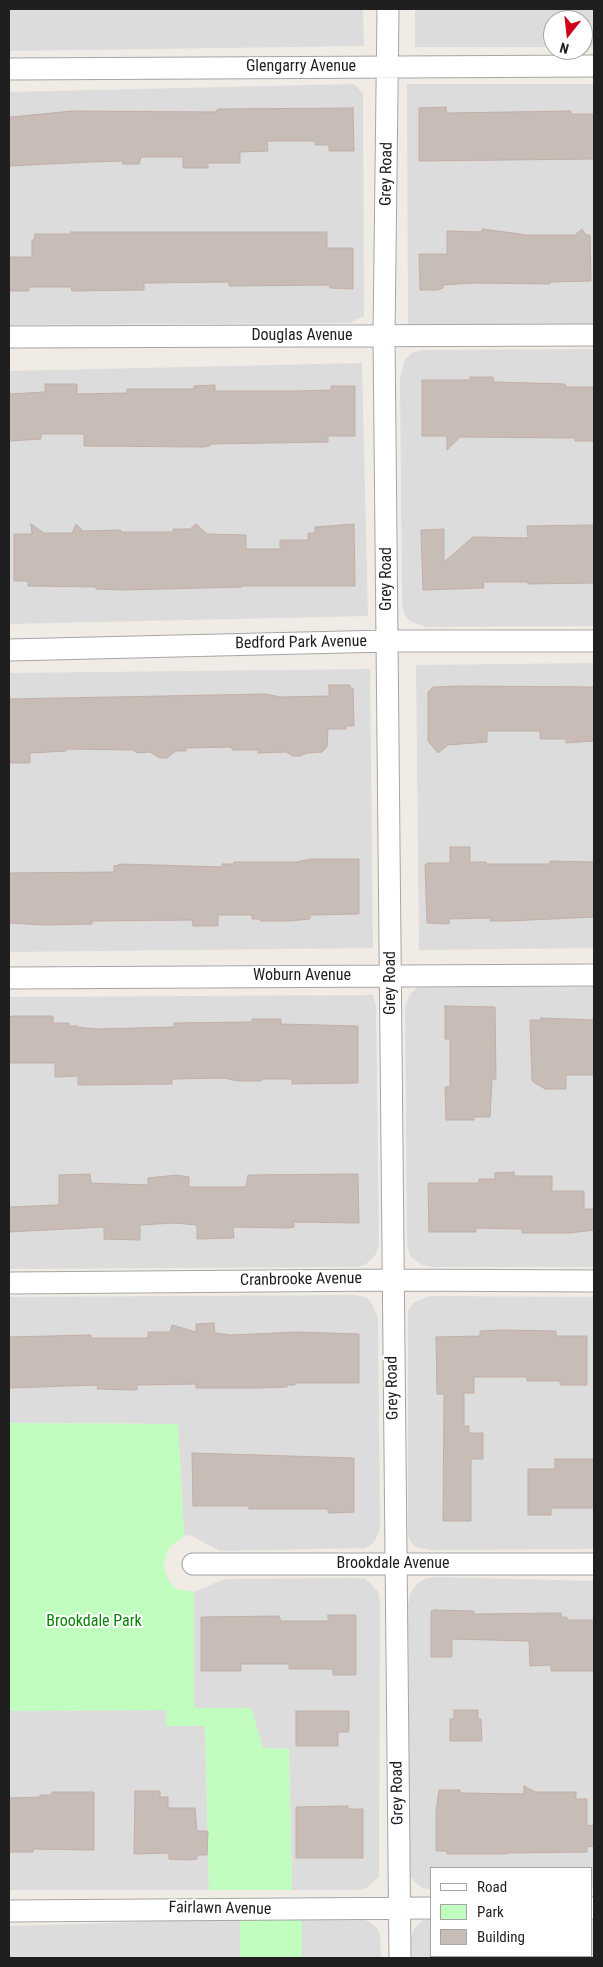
<!DOCTYPE html>
<html>
<head>
<meta charset="utf-8">
<style>
	body { margin:0 }
	#map { position:relative; width:603px; height:1967px; overflow:hidden; background:#f0ebe4; font-family:"Roboto Condensed",sans-serif }
	canvas { display:block }
	.frame { position:absolute; inset:0; border:10px solid #1f1f1f; pointer-events:none }
	.legend { position:absolute; left:430px; top:1867px; width:162px; height:90px; box-sizing:border-box; background:#fff; border:1px solid #a5a5a5; margin:0; padding:6px 9px; list-style:none; font-size:15px; color:#1f1f1f }
	.legend li { display:flex; align-items:center; gap:10px; height:25px }
	.legend b { width:25px; border:1px solid #a5a5a5 }
	.north { position:absolute; left:543px; top:10px; width:50px; height:50px; box-sizing:border-box; background:#fff; border:1px solid #a5a5a5; border-radius:50%; rotate:196deg; font-size:14px; font-weight:700; line-height:20px; text-align:center; color:#1f1f1f }
	.north::after { content:''; display:block; margin:auto; width:18px; height:22px; background:#ce0019; clip-path:polygon(50% 0,100% 100%,50% 72%,0 100%) }
</style>
</head>
<body>
<div id="map">
<canvas width="603" height="1967"></canvas>
<div class="frame"></div>
<ul class="legend">
<li><b style="height:6px;background:#fff"></b>Road</li>
<li><b style="height:14px;background:#c1fdbf"></b>Park</li>
<li><b style="height:14px;background:#c8bcb7"></b>Building</li>
</ul>
<div class="north">N</div>
</div>
<script>
const ctx = document.querySelector('canvas').getContext('2d');
ctx.lineJoin = 'round';
function paint(path, color) { ctx.fillStyle = color; ctx.fill(path, 'evenodd'); }
const shape = rows => new Path2D(rows.map(r => 'M' + r).join(''));
function stroke(path, color, width, dash) { ctx.strokeStyle = color; ctx.lineWidth = width; ctx.lineCap = dash ? 'butt' : 'round'; ctx.setLineDash(dash || []); ctx.stroke(path); }
function label(font, color, halo, rows, align = 'center') {
  ctx.font = font + ' "Roboto Condensed",sans-serif'; ctx.lineWidth = 4; ctx.setLineDash([]); ctx.textBaseline = 'middle'; ctx.strokeStyle = halo; ctx.fillStyle = color; for (const [text, x, y, turn = 0] of rows) {
    ctx.save(); ctx.translate(x, y); ctx.rotate((+turn || 0) * Math.PI / 180); ctx.textAlign = isNaN(turn) ? turn : align; if (halo) ctx.strokeText(text, 0, 0); ctx.fillText(text, 0, 0); ctx.restore();
  }
}
paint(shape([
	[9,9,363,9,364,46,9,51],
	[415,9,594,9,594,47,583,47,583,20,553,20,553,47,415,47],
	[354,84,363,93,364,316,349,323,9,325,9,92],
	[407,84,594,84,594,325,408,325],
	[594,349,594,626,426,627,410,621,404,614,402,602,400,379,405,359,412,353,421,350],
	[362,363,368,616,9,624,9,371],
	[594,663,594,948,419,950,416,665],
	[370,669,373,948,9,952,9,673],
	[420,985,594,987,594,1267,433,1267,422,1265,410,1256,407,1244,405,1007,410,994],
	[373,995,376,1005,379,1244,376,1254,365,1265,355,1267,9,1269,9,997],
	[354,1295,366,1297,371,1302,378,1318,380,1526,378,1535,373,1543,365,1548,220,1551,190,1535,184,1536,178,1424,9,1423,9,1297],
	[428,1296,594,1297,594,1549,431,1550,416,1547,410,1541,408,1534,408,1311,413,1303],
	[436,1577,594,1581,594,1887,592,1887,592,1868,432,1868,432,1890,422,1888,410,1877,408,1605,410,1594,416,1585,424,1579],
	[355,1578,365,1579,372,1585,378,1592,380,1602,379,1877,367,1888,358,1890,292,1890,289,1749,263,1748,251,1708,194,1709,194,1592,224,1579],
	[167,1710,166,1726,205,1726,209,1890,9,1890,9,1711],
	[432,1918,432,1956,592,1956,592,1921,594,1921,594,1958,410,1958,411,1937,415,1928,422,1921],
	[240,1919,240,1958,9,1958,9,1926],
	[302,1919,362,1919,370,1922,377,1928,380,1935,381,1958,302,1958]
]), '#dddcdc');
paint(shape([
	[9,1423,178,1424,184,1536,169,1547,163,1566,170,1583,177,1589,194,1592,194,1708,251,1708,263,1748,289,1749,292,1890,209,1890,205,1726,166,1726,166,1710,9,1711],
	[240,1919,302,1919,302,1958,240,1958]
]), '#c1fdbf');
const building = shape([
	[446,107,447,113,571,111,571,114,594,114,594,159,419,161,419,108,446,107],
	[353,108,354,151,329,151,329,145,315,145,315,141,267,141,268,151,240,152,240,163,208,163,208,168,183,168,183,157,141,157,139,164,123,164,122,161,91,162,9,166,9,118,11,117,72,111,215,112,218,109,353,108],
	[483,229,527,235,575,235,582,229,586,235,590,235,591,281,550,282,550,284,474,283,443,285,443,288,437,290,420,290,419,254,447,254,447,231,481,232,483,229],
	[71,232,327,232,327,248,353,248,353,289,330,288,330,285,229,286,229,282,144,283,144,290,72,291,71,287,29,287,29,291,9,291,9,257,32,257,32,240,34,240,35,234,71,234,71,232],
	[470,377,493,377,494,382,565,384,566,387,594,387,594,441,575,441,575,438,460,437,447,450,447,436,422,436,422,380,470,380,470,377],
	[45,384,77,384,77,394,127,393,127,389,194,389,194,386,215,385,215,391,297,391,331,390,331,386,355,386,355,436,328,436,328,442,210,444,210,446,203,447,84,446,84,434,41,434,41,439,9,441,9,394,45,392,45,384],
	[31,524,44,533,72,533,76,524,83,531,121,530,121,532,173,532,173,529,190,529,196,524,207,534,246,535,246,549,280,549,280,540,308,540,308,533,315,533,315,527,354,524,355,586,242,586,242,587,125,590,96,589,96,587,28,586,28,581,14,581,14,534,32,534,31,524],
	[594,525,594,583,528,584,528,582,483,582,484,588,423,590,421,530,444,529,444,562,473,537,528,538,527,526,594,525],
	[329,685,350,685,350,688,353,688,354,726,346,726,346,729,328,729,327,747,322,752,307,753,300,756,293,756,286,752,258,753,258,750,232,750,232,747,186,748,186,751,176,751,167,758,160,758,150,752,137,753,133,750,66,749,66,751,30,753,30,763,9,763,9,699,266,694,280,697,329,696,329,685],
	[460,686,594,687,594,741,566,743,566,739,540,739,540,731,487,731,487,742,448,745,438,753,428,741,428,692,433,687,460,686],
	[450,847,470,847,470,862,486,862,486,864,550,864,550,861,594,862,594,917,508,921,490,921,490,918,449,919,449,924,427,923,425,865,427,863,450,863,450,847],
	[311,859,359,859,359,914,310,915,310,919,290,921,260,921,260,919,252,919,252,915,218,915,218,926,193,926,192,920,92,921,92,924,45,925,9,923,9,873,114,872,114,866,122,864,222,867,222,864,234,864,234,862,296,862,311,859],
	[445,1006,495,1007,496,1079,492,1079,490,1117,474,1117,474,1120,446,1120,445,1087,450,1087,450,1039,445,1039,445,1006],
	[14,1016,53,1016,53,1023,69,1023,69,1026,77,1026,77,1027,97,1029,174,1027,174,1023,252,1022,252,1019,281,1019,281,1024,358,1026,358,1083,292,1084,292,1079,262,1079,261,1081,238,1081,224,1078,172,1079,172,1084,78,1085,78,1076,55,1077,55,1063,9,1063,9,1017,14,1016],
	[541,1018,594,1020,594,1075,566,1075,566,1089,545,1089,532,1081,530,1020,541,1020,541,1018],
	[514,1172,514,1176,552,1176,552,1191,584,1191,584,1209,594,1209,594,1230,570,1233,522,1233,522,1229,519,1229,476,1228,476,1232,429,1232,428,1183,479,1183,479,1179,495,1179,495,1173,514,1172],
	[90,1174,91,1183,148,1185,148,1178,177,1175,189,1177,189,1187,246,1187,248,1175,358,1174,359,1223,294,1222,294,1227,288,1228,233,1227,234,1238,197,1239,197,1225,174,1223,140,1225,140,1240,104,1239,104,1227,9,1232,9,1207,59,1205,59,1175,90,1174],
	[214,1323,215,1333,231,1335,297,1332,359,1334,359,1383,295,1383,295,1385,287,1385,287,1387,260,1388,196,1388,196,1384,137,1385,137,1390,97,1389,98,1385,9,1388,9,1337,91,1335,91,1338,148,1338,148,1332,170,1332,172,1325,196,1332,196,1324,214,1323],
	[504,1330,556,1331,556,1336,587,1336,587,1385,560,1385,560,1381,527,1381,527,1377,474,1377,474,1393,464,1393,464,1426,469,1426,469,1433,483,1433,483,1459,471,1459,471,1521,443,1521,444,1394,437,1394,436,1337,480,1336,480,1331,504,1330],
	[192,1453,354,1458,354,1512,328,1513,328,1509,249,1509,249,1506,193,1506,192,1453],
	[555,1459,594,1459,594,1508,551,1508,551,1515,528,1515,528,1469,555,1469,555,1459],
	[435,1610,474,1611,474,1614,561,1613,561,1617,567,1617,567,1620,594,1620,594,1671,551,1671,551,1665,530,1666,529,1641,452,1639,452,1657,431,1657,431,1611,435,1610],
	[328,1615,356,1615,356,1675,333,1675,333,1669,289,1669,289,1664,241,1664,241,1671,201,1671,201,1617,279,1616,281,1621,328,1621,328,1615],
	[454,1710,478,1710,478,1719,481,1719,482,1741,450,1741,450,1719,454,1719,454,1710],
	[296,1711,349,1711,349,1732,338,1732,338,1746,296,1746,296,1711],
	[524,1786,535,1792,576,1792,576,1799,587,1799,587,1826,594,1825,594,1846,587,1847,587,1852,507,1853,507,1854,447,1854,447,1851,436,1851,436,1812,439,1790,460,1790,460,1793,524,1794,524,1786],
	[135,1791,160,1791,160,1797,168,1797,168,1808,195,1808,197,1831,208,1831,207,1855,197,1855,197,1859,188,1860,169,1859,169,1853,134,1854,135,1791],
	[52,1792,94,1792,94,1850,33,1849,33,1852,9,1852,9,1798,40,1797,40,1795,52,1795,52,1792],
	[348,1806,348,1809,363,1809,363,1858,296,1858,296,1807,348,1806]
]);
paint(building, '#c8bcb7');
stroke(building, '#c3afa6', 1);
const street = shape([
	[388,9,384,336,400,1958],
	[9,69,594,66],
	[9,337,594,335],
	[9,650,387,641,594,641],
	[9,978,594,975],
	[9,1283,392,1280,594,1281],
	[193,1564,594,1564],
	[592,1908,594,1908],
	[9,1911,432,1908]
]);
stroke(street, '#a6a6a6', 23);
stroke(street, '#fff', 21);
label('16px', '#1f1f1f', '#fff', [
	["Glengarry Avenue",301,67],
	["Grey Road",387,174,-89],
	["Douglas Avenue",302,336],
	["Grey Road",387,579,-90],
	["Bedford Park Avenue",301,643,-1],
	["Woburn Avenue",302,976],
	["Grey Road",391,983,-90],
	["Cranbrooke Avenue",301,1280,-1],
	["Grey Road",393,1388,-91],
	["Brookdale Avenue",393,1564],
	["Grey Road",398,1793,-91],
	["Fairlawn Avenue",220,1909,1]
]);
label('16px', '#098505', '#fff', [
	["Brookdale Park",94,1622]
]);
</script>
</body>
</html>
